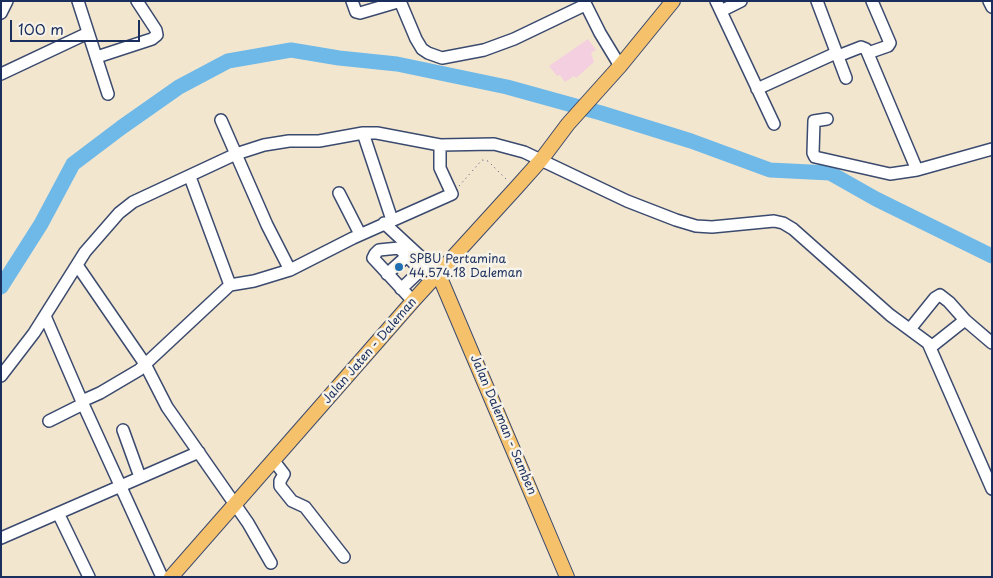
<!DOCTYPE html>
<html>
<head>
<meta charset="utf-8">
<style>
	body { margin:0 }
	#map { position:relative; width:993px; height:578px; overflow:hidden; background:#f3e6cf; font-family:"Playpen Sans",sans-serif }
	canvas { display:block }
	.frame { position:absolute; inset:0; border:2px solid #1b2f5e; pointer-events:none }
	.scale { position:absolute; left:10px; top:20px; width:130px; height:22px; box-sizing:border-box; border:2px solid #1b2f5e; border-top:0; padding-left:6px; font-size:15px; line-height:18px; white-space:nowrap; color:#1b2f5e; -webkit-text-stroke:4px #f7f3e8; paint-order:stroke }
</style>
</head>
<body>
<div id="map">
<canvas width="993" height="578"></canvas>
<div class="frame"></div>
<div class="scale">100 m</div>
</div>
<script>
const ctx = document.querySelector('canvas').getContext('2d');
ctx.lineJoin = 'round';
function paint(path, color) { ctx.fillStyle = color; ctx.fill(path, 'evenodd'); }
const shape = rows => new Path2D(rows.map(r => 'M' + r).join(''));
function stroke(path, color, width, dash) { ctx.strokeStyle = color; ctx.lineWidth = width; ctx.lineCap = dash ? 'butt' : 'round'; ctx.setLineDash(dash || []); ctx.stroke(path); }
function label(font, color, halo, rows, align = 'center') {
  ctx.font = font + ' "Playpen Sans",sans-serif'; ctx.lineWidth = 5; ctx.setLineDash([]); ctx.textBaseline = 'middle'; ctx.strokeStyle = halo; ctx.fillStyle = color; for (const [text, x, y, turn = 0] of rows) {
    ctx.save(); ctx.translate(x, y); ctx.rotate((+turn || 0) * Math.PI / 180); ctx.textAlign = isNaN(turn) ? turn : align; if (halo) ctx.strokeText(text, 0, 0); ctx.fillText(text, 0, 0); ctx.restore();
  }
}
paint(shape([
	[588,39,596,50,591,53,594,62,576,78,574,76,565,82,560,75,557,76,549,66]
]), '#f3cfe0');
stroke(shape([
	[1,287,41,224,73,164,122,127,179,87,228,61,291,50,339,58,397,64,507,87,601,113,691,141,770,170,830,173,876,199,992,256]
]), '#6fb9e8', 15);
const minor = shape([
	[78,1,108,94],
	[352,1,356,12,360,13,401,1],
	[400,1,416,39,422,49,428,53,442,58,484,50,514,39,585,5],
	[584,1,600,33,620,66],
	[716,1,774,124],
	[817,1,846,78],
	[989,1,992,7],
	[721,11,741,1],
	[1,13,7,1],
	[868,53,888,46,890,43,872,1],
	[838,56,861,47,866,49,917,170,992,149],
	[97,57,152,39,157,35,156,30,137,1],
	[1,74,88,33],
	[757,89,836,53],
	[827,119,814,121,813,153,815,157,890,174,917,170],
	[221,120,267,225,290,270],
	[363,133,392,220],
	[190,177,230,285],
	[339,193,360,234],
	[384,223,438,273],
	[399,248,379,250,375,254,373,258,413,301],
	[399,248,431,281],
	[77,265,145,364,167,407,248,523,271,563],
	[387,274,407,256],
	[401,289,421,270],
	[45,316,83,404,162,577],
	[910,329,935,298,940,295,949,302,965,320],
	[931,347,965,320,992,343],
	[1,376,34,333,85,252,119,213,133,202,236,154,264,145,289,141,319,141,363,133,377,133,440,145,494,144,524,152,627,201,676,220,696,226,712,227,774,221,783,223,793,229,890,315,928,343,992,489],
	[82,401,100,393,139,370,230,285,254,281,290,270,353,238,452,194,440,168,440,145],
	[49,421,83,404],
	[123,430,140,477],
	[274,461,284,474,280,481,280,486,292,501,305,507,344,557],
	[59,515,89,577],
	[1,538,199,452]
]);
const major = shape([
	[438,273,567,577],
	[171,577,413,301,516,188,541,160,568,124,620,66,673,1]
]);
stroke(minor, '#3b4a6f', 14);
stroke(major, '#3b4a6f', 16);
stroke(shape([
	[459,186,482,160,488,161,508,181]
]), '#3b4a6f', 1, [1, 4]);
stroke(minor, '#fff', 11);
stroke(major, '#f5c16b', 14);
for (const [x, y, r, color] of [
	[399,267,5,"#1f6fb2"]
]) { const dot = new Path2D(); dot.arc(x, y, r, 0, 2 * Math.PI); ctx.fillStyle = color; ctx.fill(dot); stroke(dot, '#f7f3e8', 2); }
label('12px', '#1b2f5e', '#f7f3e8', [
	["SPBU Pertamina",409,260],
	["44.574.18 Daleman",409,274]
], 'left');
label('12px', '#1b2f5e', '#f7f3e8', [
	["Jalan Jaten - Daleman",370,351,-49],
	["Jalan Daleman - Samben",503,425,67]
]);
</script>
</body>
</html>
